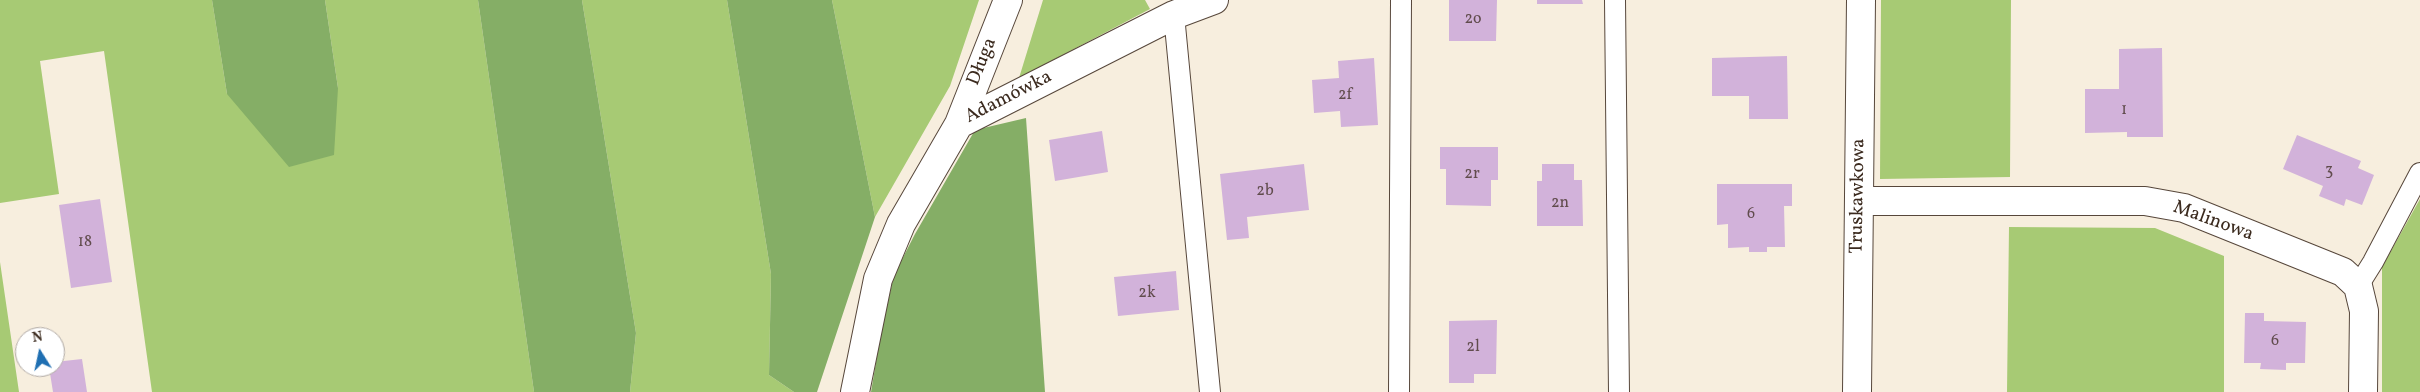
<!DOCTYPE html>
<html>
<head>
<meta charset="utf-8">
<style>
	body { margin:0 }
	#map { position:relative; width:2420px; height:392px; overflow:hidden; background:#f7eede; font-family:Vollkorn,serif }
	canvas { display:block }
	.north { position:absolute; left:15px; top:327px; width:50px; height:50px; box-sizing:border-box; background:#fff; border:1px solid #b1aaa5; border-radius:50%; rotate:350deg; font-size:14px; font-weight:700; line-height:20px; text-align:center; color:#3b2a1e }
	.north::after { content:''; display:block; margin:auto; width:18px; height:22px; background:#1f6fb2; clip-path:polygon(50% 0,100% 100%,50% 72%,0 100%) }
</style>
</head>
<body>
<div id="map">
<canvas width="2420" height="392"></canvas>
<div class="north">N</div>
</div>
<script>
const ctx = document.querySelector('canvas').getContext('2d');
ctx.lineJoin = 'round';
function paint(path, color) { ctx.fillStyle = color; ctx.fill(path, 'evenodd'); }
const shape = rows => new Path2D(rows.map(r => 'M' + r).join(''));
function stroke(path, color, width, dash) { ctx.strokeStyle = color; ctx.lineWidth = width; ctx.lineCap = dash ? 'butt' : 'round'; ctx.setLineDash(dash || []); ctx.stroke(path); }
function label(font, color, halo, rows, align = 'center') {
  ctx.font = font + ' Vollkorn,serif'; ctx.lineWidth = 5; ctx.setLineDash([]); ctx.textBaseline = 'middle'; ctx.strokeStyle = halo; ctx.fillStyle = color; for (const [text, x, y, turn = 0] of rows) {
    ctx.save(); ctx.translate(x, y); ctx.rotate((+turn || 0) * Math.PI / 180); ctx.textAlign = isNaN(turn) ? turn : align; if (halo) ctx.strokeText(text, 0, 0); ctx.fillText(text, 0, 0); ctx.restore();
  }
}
paint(shape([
	[0,0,212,0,227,94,338,88,325,0,478,0,534,392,152,392,104,51,40,61,59,194,0,203],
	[582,0,727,0,771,274,769,375,794,392,630,392,636,333],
	[832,0,979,0,950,86,875,217],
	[1043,0,1145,0,1150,9,1019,78],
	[1881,0,2011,0,2010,177,1880,179],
	[2420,199,2420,392,2382,392,2382,267],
	[2009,227,2155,228,2224,256,2224,392,2007,392],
	[0,262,19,392,0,392]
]), '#a7ca74');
paint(shape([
	[212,0,325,0,338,88,334,155,289,167,227,94],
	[478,0,582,0,636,333,630,392,534,392],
	[727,0,832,0,875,217,817,392,794,392,769,375,771,274],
	[1026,118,1045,392,871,392,880,338,894,275,915,234,975,130]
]), '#85ae66');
paint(shape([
	[1449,0,1497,0,1496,41,1449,41],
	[1537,0,1582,0,1583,4,1537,4],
	[2162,48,2163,137,2127,137,2127,132,2085,133,2085,89,2119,89,2119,49],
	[1787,56,1788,119,1749,119,1749,96,1712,96,1712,58],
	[1374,58,1378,125,1341,127,1340,111,1314,113,1312,80,1339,78,1338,61],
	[1102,131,1108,172,1055,181,1049,140],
	[2297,135,2361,161,2358,168,2374,175,2362,205,2346,199,2344,206,2319,196,2323,186,2283,169],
	[1440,147,1498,147,1498,180,1491,180,1491,206,1446,205,1446,169,1440,169],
	[1304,164,1309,210,1247,217,1249,238,1227,240,1220,174],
	[1542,164,1574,164,1574,180,1582,180,1583,226,1537,226,1537,181,1542,181],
	[1717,184,1792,184,1792,206,1784,206,1785,247,1767,247,1767,252,1749,252,1749,247,1728,248,1728,224,1717,225],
	[100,199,112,282,71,288,59,205],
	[1176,271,1179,310,1118,316,1114,277],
	[2245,313,2264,313,2264,321,2306,322,2305,363,2286,363,2286,370,2260,369,2261,363,2244,363],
	[1497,320,1496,374,1474,374,1474,383,1449,383,1449,321],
	[82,359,87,392,53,392,49,367,55,367,55,362]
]), '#d2b2da');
const lane = shape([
	[1615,0,1619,392],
	[1174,15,1210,392],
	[2358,286,2373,262,2420,173],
	[1399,392,1401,0]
]);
const street = shape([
	[959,124,1174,15,1214,0],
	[1859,201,2145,201,2184,208,2343,272,2358,286,2364,311,2363,392],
	[855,392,878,279,901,224,959,124,1008,0],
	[1857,392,1861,0]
]);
stroke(lane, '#57473b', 22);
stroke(street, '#57473b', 30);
stroke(lane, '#fff', 20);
stroke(street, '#fff', 28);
label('16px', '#614c4d', null, [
	["2o",1473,20],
	["2f",1345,96],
	["1",2124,111],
	["3",2329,172],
	["2r",1472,175],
	["2b",1265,192],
	["2n",1560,204],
	["6",1751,215],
	["18",85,243],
	["2k",1147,294],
	["6",2275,342],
	["2l",1473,348]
]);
label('19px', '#3b2a1e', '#fff', [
	["Długa",983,62,-68],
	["Adamówka",1009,98,-27],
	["Truskawkowa",1859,196,-89],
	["Malinowa",2213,222,20]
]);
</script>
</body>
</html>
